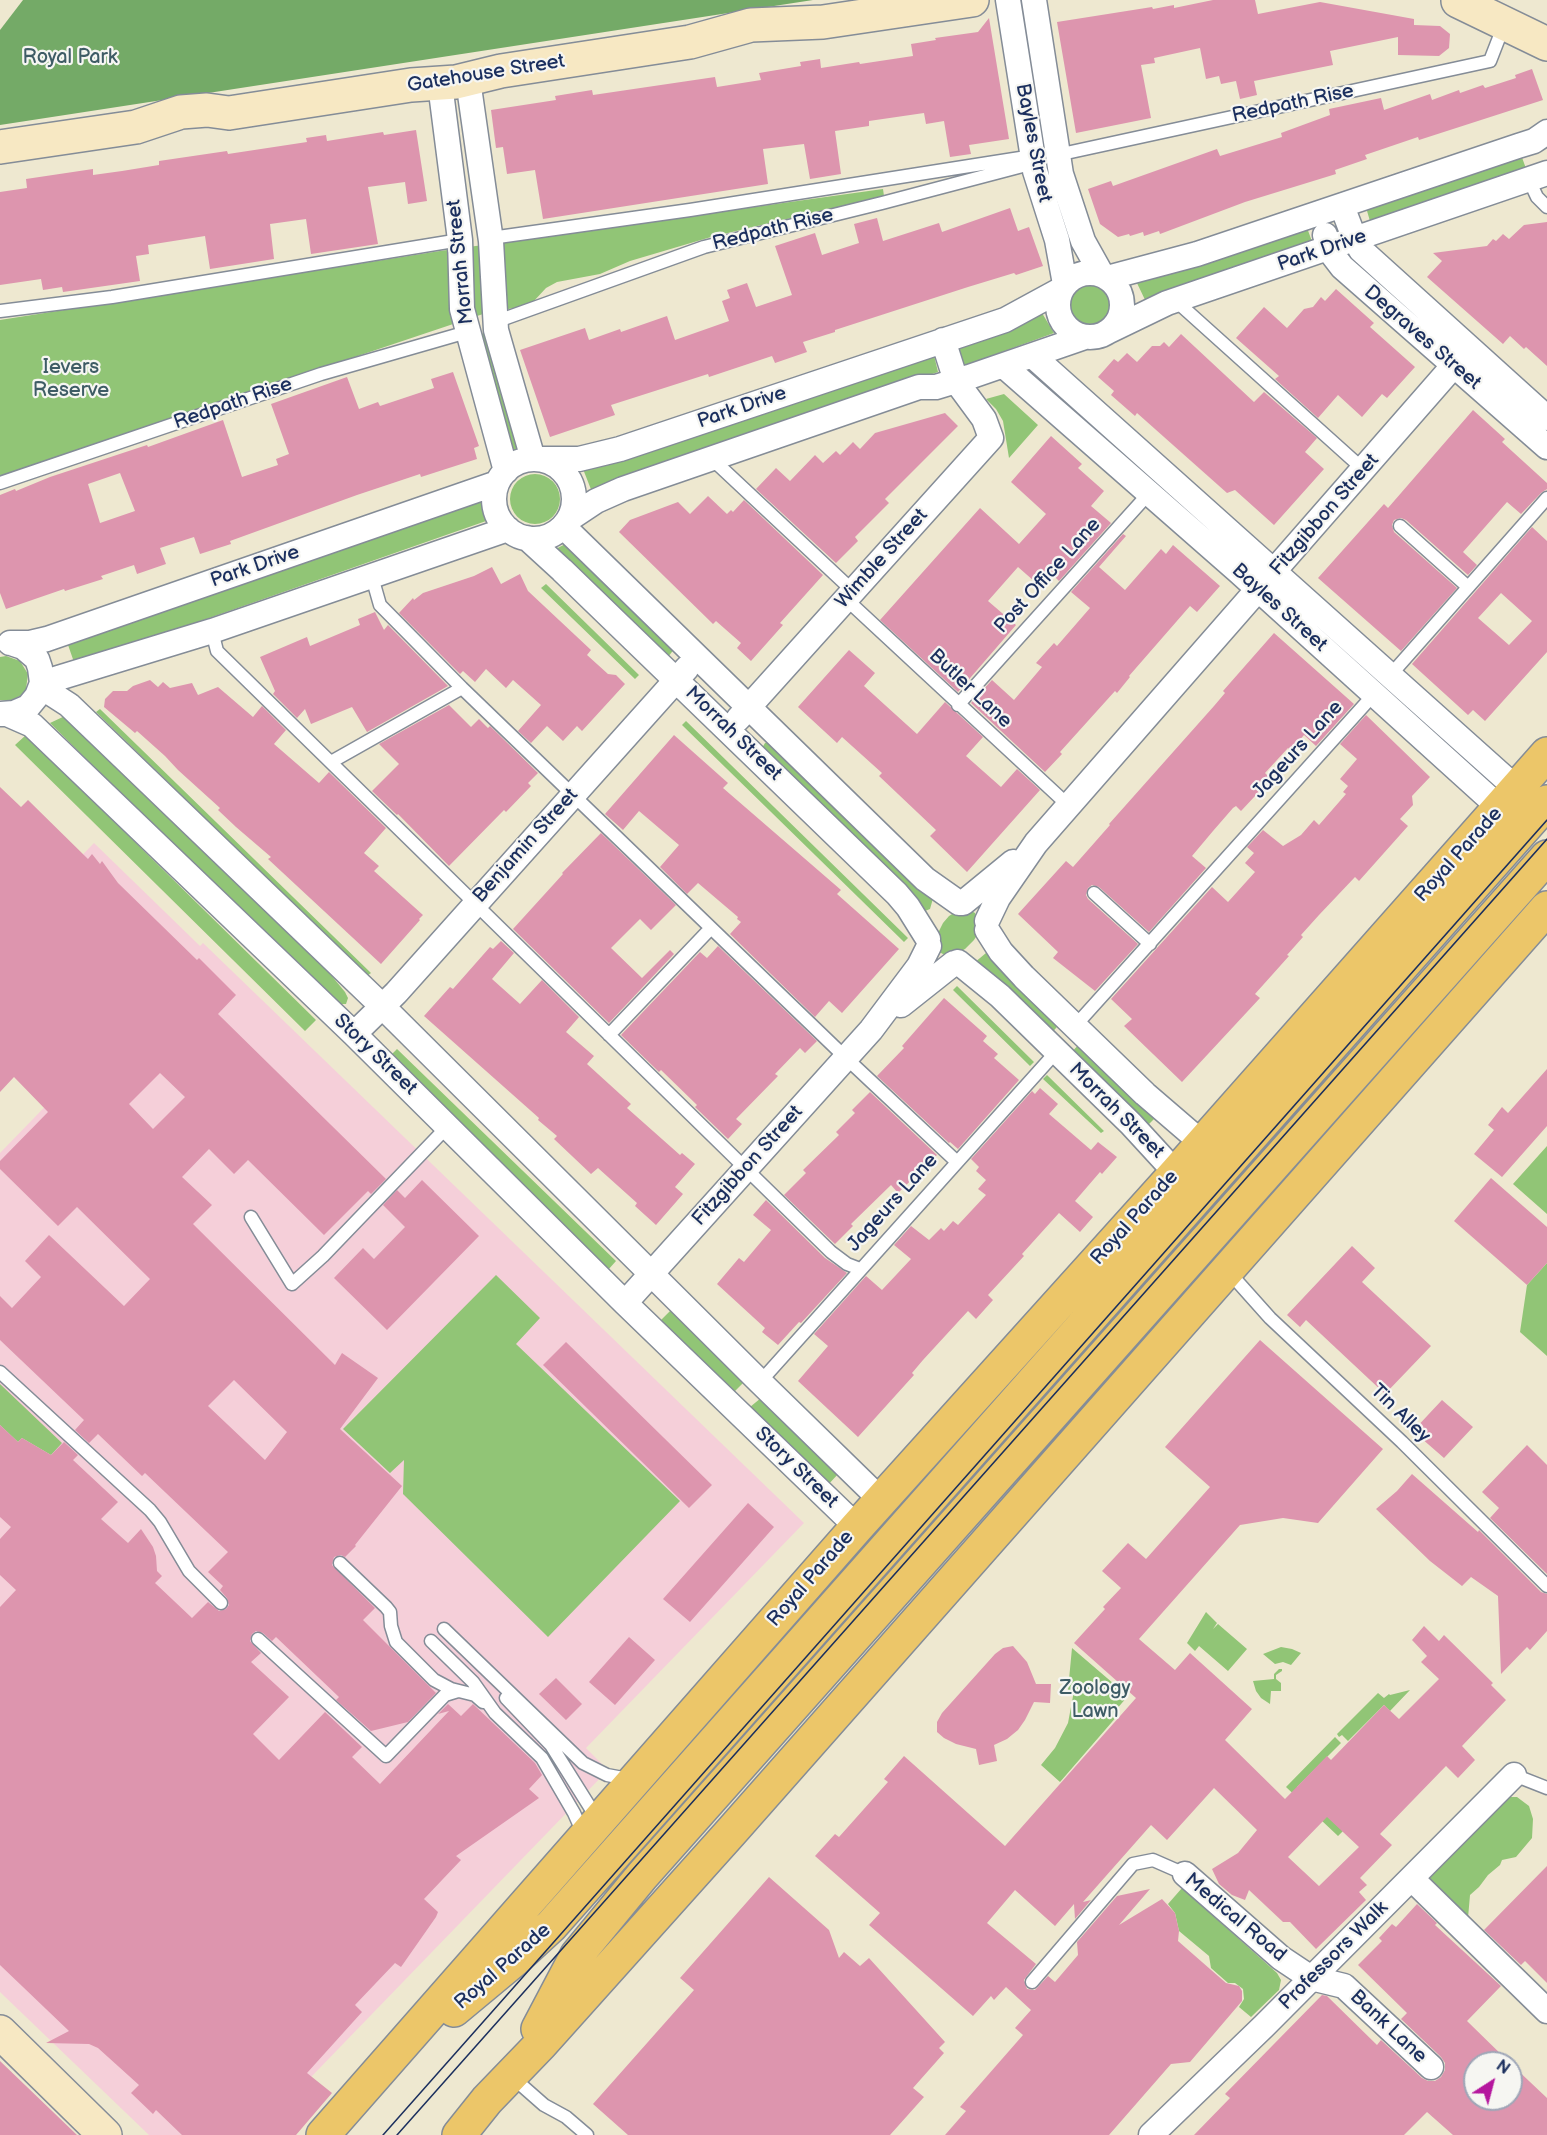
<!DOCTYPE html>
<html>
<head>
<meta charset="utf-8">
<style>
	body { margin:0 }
	#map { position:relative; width:1547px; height:2135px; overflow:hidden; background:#eee8d0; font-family:"Balsamiq Sans",sans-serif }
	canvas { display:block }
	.north { position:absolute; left:1463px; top:2051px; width:60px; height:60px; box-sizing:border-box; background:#f6f6f2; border:2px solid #9ea6b7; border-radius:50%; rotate:36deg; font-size:16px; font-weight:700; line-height:24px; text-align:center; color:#1b2f5e }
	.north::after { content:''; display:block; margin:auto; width:21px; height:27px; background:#b5179e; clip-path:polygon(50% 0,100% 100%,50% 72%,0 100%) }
</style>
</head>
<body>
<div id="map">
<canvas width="1547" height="2135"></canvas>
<div class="north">N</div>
</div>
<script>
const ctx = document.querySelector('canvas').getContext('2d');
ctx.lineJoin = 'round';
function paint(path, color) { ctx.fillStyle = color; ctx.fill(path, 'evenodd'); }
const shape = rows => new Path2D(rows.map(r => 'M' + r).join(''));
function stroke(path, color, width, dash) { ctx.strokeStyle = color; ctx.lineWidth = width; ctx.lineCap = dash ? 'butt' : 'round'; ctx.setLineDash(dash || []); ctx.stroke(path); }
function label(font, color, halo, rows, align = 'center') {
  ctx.font = font + ' "Balsamiq Sans",sans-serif'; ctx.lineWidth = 4.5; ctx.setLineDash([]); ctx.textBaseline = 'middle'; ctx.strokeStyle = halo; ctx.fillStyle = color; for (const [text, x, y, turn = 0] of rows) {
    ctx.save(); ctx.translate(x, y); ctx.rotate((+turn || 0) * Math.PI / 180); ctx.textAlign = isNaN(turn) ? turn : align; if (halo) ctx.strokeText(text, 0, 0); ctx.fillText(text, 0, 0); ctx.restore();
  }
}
paint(shape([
	[94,843,200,946,203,943,804,1523,586,1748,608,1770,255,2135,149,2135,0,1992,0,1153,133,1016,27,912]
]), '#f5cfd9');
paint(shape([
	[1520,152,1528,174,1372,228,1365,204],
	[883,189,884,196,711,237,630,261,600,274,557,282,546,288,533,302,525,306,486,313,0,476,0,320,440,251],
	[1306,225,1314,247,1147,304,1136,281],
	'1067 305a25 25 0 1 1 50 0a25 25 0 1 1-50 0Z',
	[1042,313,1054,333,966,365,964,364,957,343],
	[487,332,523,448,514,451,478,335],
	[933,351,938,372,592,492,583,469],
	[1004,394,1038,425,1009,458,1003,421,996,409,986,399],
	'510 499a25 25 0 1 1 50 0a25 25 0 1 1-50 0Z',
	[480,497,489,520,75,665,67,642],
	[571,541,675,648,668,657,552,551],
	[546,584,639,675,635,679,541,588],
	[6,656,20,661,28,674,26,689,22,695,9,701,0,700,0,657],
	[100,709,371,973,367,976,96,712],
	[67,715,331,975,345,992,348,998,346,1004,339,1004,316,987,50,723],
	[686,721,908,938,904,942,682,725],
	[26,735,316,1020,305,1031,15,745],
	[771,740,934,895,930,909,925,911,918,908,762,748,765,743],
	[968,909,975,913,979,923,979,932,974,940,965,949,956,954,947,956,939,952,935,945,939,931,943,923,949,916,957,911],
	[988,949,1062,1021,1050,1035,974,963,986,953],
	[957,986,1034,1062,1030,1066,953,990],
	[1082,1041,1158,1115,1145,1128,1069,1055],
	[397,1049,616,1261,608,1270,388,1058],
	[1047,1075,1104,1131,1101,1133,1043,1079],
	[1547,1146,1547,1214,1513,1184],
	[1547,1263,1547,1356,1520,1332,1527,1285],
	[496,1275,540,1318,516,1344,680,1501,548,1637,403,1494,404,1460,390,1473,343,1429],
	[671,1310,745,1381,733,1393,659,1322],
	[0,1384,62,1443,51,1455,22,1438,18,1442,0,1425],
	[761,1398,839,1473,826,1487,750,1409,750,1407],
	[1206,1612,1217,1623,1213,1629,1218,1624,1247,1649,1228,1671,1199,1646,1195,1651,1187,1643],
	[1281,1647,1292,1649,1301,1653,1291,1665,1283,1662,1275,1664,1263,1654],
	[1072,1648,1128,1696,1115,1711,1118,1715,1060,1782,1041,1765,1055,1748,1068,1723,1074,1691,1068,1690],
	[1279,1669,1282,1669,1282,1671,1276,1675,1276,1679,1281,1683,1281,1691,1271,1691,1270,1704,1261,1698,1256,1691,1253,1681,1274,1679,1274,1674],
	[1410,1690,1390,1711,1384,1705,1348,1741,1342,1735,1339,1737,1337,1734,1378,1693,1384,1698,1389,1694,1390,1695],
	[1335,1737,1341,1743,1297,1787,1343,1831,1338,1836,1286,1787],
	[1503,1797,1517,1797,1529,1806,1533,1819,1532,1838,1516,1857,1502,1860,1500,1865,1488,1875,1479,1887,1470,1895,1468,1918,1427,1884,1426,1872],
	[1182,1888,1277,1973,1281,1980,1279,1990,1251,2017,1239,2007,1244,1999,1243,1989,1235,1983,1228,1983,1211,1968,1209,1956,1179,1931,1175,1913,1168,1904]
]), '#91c576');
paint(shape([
	[23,0,813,0,0,125,0,30]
]), '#74aa67');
paint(shape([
	[1213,0,1255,0,1258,14,1320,2,1414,19,1414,25,1440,26,1450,34,1449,48,1439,56,1398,55,1398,37,1330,51,1333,65,1254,81,1257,95,1240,99,1236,81,1221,84,1219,76,1206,79,1200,48,1154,58,1155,63,1141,65,1151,118,1076,133,1057,22,1152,7,1153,9,1174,5,1174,8],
	[989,18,1009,139,969,145,971,154,950,157,944,121,926,124,924,113,869,121,869,126,835,131,841,174,810,179,804,144,763,149,768,184,543,219,535,170,507,174,503,147,496,148,491,110,556,100,555,96,592,90,593,95,715,77,717,87,761,80,759,73,801,66,800,62,820,59,821,68,859,62,860,64,913,56,911,44,936,40,935,38,978,32],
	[1532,69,1543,100,1419,140,1418,137,1365,155,1367,159,1335,170,1336,174,1245,202,1160,234,1159,231,1144,236,1143,232,1130,236,1129,234,1118,237,1100,224,1088,189,1111,181,1113,186,1217,149,1220,156,1282,137,1281,133,1330,115,1329,109,1381,98,1384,110,1430,94,1432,100,1459,90,1460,93,1483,85,1485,88,1516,78,1515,75],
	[416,130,427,201,408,204,405,182,368,187,378,244,311,254,306,219,270,224,274,259,210,269,205,236,148,245,149,254,136,256,140,281,63,292,62,287,43,290,41,279,0,285,0,192,27,188,26,179,93,169,93,175,122,171,159,165,159,161,227,151,228,154,307,142,306,138,326,135,327,141,383,132,384,135],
	[1010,208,1018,231,1029,227,1043,266,1016,275,1014,273,968,287,835,330,835,332,803,342,807,352,775,363,772,356,709,377,708,374,611,405,615,415,550,437,520,350,585,328,589,340,620,329,621,332,667,316,675,340,729,321,722,301,730,298,727,290,747,283,756,307,792,295,775,246,815,233,822,255,859,243,854,224,877,218,883,241,939,223,942,232],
	[1547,222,1547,366,1526,347,1524,349,1510,336,1503,344,1427,277,1442,261,1433,253,1487,246,1493,239,1496,241,1503,234,1509,239,1524,225],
	[1336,289,1374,323,1370,327,1415,367,1387,398,1382,394,1362,417,1338,395,1318,418,1275,379,1279,376,1236,338,1264,307,1287,328,1304,309,1313,307,1321,297,1325,301],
	[1181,334,1254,402,1264,392,1317,438,1305,452,1324,469,1274,525,1235,490,1227,493,1137,413,1135,416,1111,395,1114,391,1098,377,1114,359,1118,362,1127,353,1137,362,1152,346,1160,346,1164,342,1169,347],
	[453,372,479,446,474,448,477,459,421,477,420,474,357,495,230,541,231,544,200,554,194,537,160,548,166,564,137,574,134,565,101,576,103,579,65,591,64,589,6,609,0,593,0,495,15,489,16,491,50,477,147,445,148,447,223,420,242,477,278,465,276,459,289,454,271,404,347,377,359,409,378,402,380,406,434,388,431,379],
	[120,473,135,511,100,523,88,484],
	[1473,410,1505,439,1502,442,1547,483,1547,489,1541,493,1521,514,1507,502,1463,552,1477,565,1468,575,1406,520,1401,518,1394,520,1392,525,1394,532,1457,588,1401,651,1318,578,1384,504,1388,508],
	[945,413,958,426,885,499,889,503,855,537,858,541,836,563,756,489,776,468,790,481,815,455,823,463,836,451,840,455,853,442,860,449,875,433],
	[1051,436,1082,464,1078,468,1104,491,1091,506,1111,523,1059,581,1053,575,1042,588,1018,567,988,601,1016,625,958,692,880,620,980,508,1019,544,1046,514,1011,482],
	[708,496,727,514,731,510,733,512,744,500,823,575,780,623,783,625,751,661,737,648,741,643,716,621,713,624,619,532,630,520,678,502,690,514],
	[1532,527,1547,541,1547,652,1485,721,1473,710,1468,715,1412,664],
	[1501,593,1532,621,1509,645,1478,618],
	[1123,534,1126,536,1099,567,1125,590,1161,549,1166,554,1173,545,1220,586,1197,612,1190,606,1129,676,1130,677,1117,693,1115,691,1060,752,1062,754,1045,772,971,703,992,680,1014,700,1042,667,1036,663,1054,643,1057,646,1090,608,1071,592],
	[492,567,501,584,520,574,528,591,591,650,587,655,608,674,616,675,625,684,582,731,577,726,563,741,547,726,531,743,518,731,541,705,513,680,506,688,486,669,475,682,463,671,460,674,399,613,413,598,414,600,423,593,474,576],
	[375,612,384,630,388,625,448,686,367,732,352,707,311,724,305,709,297,718,273,694,275,691,260,657,307,637,310,646,360,625,358,619],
	[1274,633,1354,704,1316,746,1304,735,1291,750,1288,748,1265,773,1271,779,1241,811,1236,806,1233,808,1213,831,1192,856,1206,868,1149,932,1099,887,1092,885,1088,888,1086,895,1088,899,1138,944,1095,991,1053,958,1058,952,1018,914,1066,861,1073,867,1110,825,1109,824,1214,706,1225,693,1223,691],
	[849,650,875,673,864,686,917,734,945,702,983,737,966,756,1001,787,1017,769,1040,790,967,872,930,836,936,830,879,776,882,773,842,737,837,743,798,707],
	[150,680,158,687,163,682,170,688,192,683,198,695,218,687,253,717,262,706,286,730,274,744,319,783,329,772,386,828,364,853,379,866,374,871,423,915,419,919,420,920,381,964,268,859,271,857,236,827,218,810,220,808,178,770,165,756,137,731,135,733,104,707,105,699,113,691,127,691,133,686],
	[449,705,471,727,479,719,488,728,490,726,538,773,528,783,531,786,506,812,504,810,449,866,398,814,397,815,372,791,399,764,379,744],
	[1366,715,1430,777,1412,796,1413,805,1400,819,1408,826,1359,881,1355,877,1319,915,1301,935,1303,937,1287,955,1289,956,1255,994,1260,998,1182,1082,1124,1026,1132,1019,1111,999,1212,887,1228,902,1255,872,1245,863,1254,853,1247,847,1263,830,1283,846,1301,835,1314,820,1319,825,1346,794,1343,792,1348,786,1340,779,1357,759,1340,744],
	[674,735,728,783,723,788,841,890,837,894,899,949,842,1013,829,1001,815,1017,730,934,741,922,737,919,738,917,698,883,687,894,660,867,679,845,639,811,623,830,605,814],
	[0,787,21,807,28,800,88,859,92,854,100,864,102,861,118,883,197,960,199,958,236,995,218,1014,386,1179,371,1194,368,1191,324,1235,248,1160,234,1174,209,1149,182,1177,212,1205,193,1224,335,1365,342,1353,378,1378,340,1429,402,1486,355,1545,356,1546,345,1557,341,1555,334,1557,332,1565,375,1608,363,1620,436,1693,408,1722,371,1731,336,1700,339,1697,276,1637,272,1641,263,1633,256,1631,252,1634,250,1641,261,1653,251,1662,289,1697,253,1734,279,1760,325,1712,362,1747,352,1757,380,1784,449,1711,438,1714,448,1704,461,1716,473,1704,535,1763,542,1775,529,1789,539,1798,456,1856,461,1860,424,1899,438,1912,436,1917,401,1967,395,1963,355,2005,362,2012,307,2073,332,2093,296,2135,182,2135,156,2110,153,2114,131,2093,139,2085,98,2048,89,2044,46,2043,69,2031,0,1965,0,1607,16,1590,0,1575,0,1539,11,1527,0,1517,0,1425,18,1442,22,1438,51,1455,64,1442,78,1455,73,1460,118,1502,101,1519,128,1543,141,1529,153,1547,156,1556,157,1571,162,1576,155,1583,192,1618,208,1602,219,1611,226,1609,229,1605,227,1598,220,1590,223,1586,208,1572,228,1552,145,1473,142,1476,98,1434,89,1443,75,1430,84,1420,0,1340,0,1296,12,1308,41,1277,25,1261,49,1235,124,1306,150,1279,77,1207,58,1226,0,1169,0,1161,48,1112,14,1077,0,1092],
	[160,1073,185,1097,153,1129,129,1104],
	[234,1380,287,1432,265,1460,208,1406],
	[601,833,676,905,651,930,640,919,611,948,642,978,670,950,674,954,609,1023,513,929,563,874,562,873],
	[501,941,514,953,492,979,520,1004,542,980,579,1017,566,1032,594,1056,587,1064,631,1104,627,1108,680,1155,682,1153,695,1164,675,1187,683,1194,656,1225,635,1206,637,1203,598,1168,591,1174,554,1139,557,1136,538,1120,539,1118,424,1016,450,987,453,989,490,947,493,949],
	[718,946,817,1041,805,1053,800,1048,775,1074,778,1076,736,1119,742,1124,728,1139,695,1107,697,1105,661,1070,659,1072,621,1035,700,952,707,958],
	[944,998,987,1036,983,1041,998,1054,994,1058,1019,1080,958,1149,950,1142,949,1143,877,1076,904,1048,902,1046],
	[1547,1069,1547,1126,1502,1177,1474,1154,1494,1130,1488,1125,1502,1107,1508,1113],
	[1040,1088,1058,1104,1049,1114,1091,1150,1098,1142,1117,1157,1102,1174,1100,1172,1075,1201,1093,1217,1080,1232,1059,1213,1022,1254,1024,1256,988,1295,993,1300,976,1319,968,1311,923,1360,912,1373,914,1375,858,1437,798,1381,828,1346,814,1334,866,1276,882,1290,911,1259,894,1245,911,1226,929,1240,941,1228,944,1231,953,1221,958,1225,986,1195,978,1189,986,1180,976,1171,979,1167,971,1159,1032,1091,1035,1094],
	[870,1092,937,1155,898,1193,891,1185,851,1224,853,1226,835,1244,784,1195,806,1173,803,1170,839,1135,836,1132,855,1113,852,1110],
	[1491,1178,1547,1227,1547,1263,1527,1285,1454,1221],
	[422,1180,479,1236,387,1330,334,1278,363,1248,374,1259,405,1227,383,1205,397,1190,405,1198],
	[766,1200,825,1258,847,1273,801,1323,799,1322,778,1345,762,1332,765,1328,717,1284,739,1258,744,1262,771,1230,753,1215],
	[1352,1246,1375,1268,1362,1282,1431,1346,1385,1394,1306,1320,1300,1327,1287,1315],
	[1260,1340,1383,1449,1318,1523,1283,1518,1240,1525,1139,1639,1175,1670,1190,1653,1252,1709,1225,1740,1285,1799,1327,1756,1331,1760,1384,1705,1399,1719,1439,1679,1421,1662,1427,1656,1412,1640,1424,1626,1439,1641,1444,1635,1493,1683,1491,1685,1506,1700,1462,1746,1475,1760,1458,1778,1446,1766,1380,1834,1392,1845,1360,1878,1367,1885,1359,1892,1366,1900,1316,1949,1290,1922,1283,1922,1249,1890,1245,1900,1232,1895,1219,1884,1212,1869,1238,1853,1257,1830,1214,1788,1167,1840,1151,1825,1083,1902,1091,1900,1075,1919,1074,1904,1055,1926,1015,1890,987,1923,1036,1964,1024,1980,1027,1989,1035,1990,1048,1976,1055,1982,1078,1955,1077,1942,1117,1896,1150,1889,1119,1925,1162,1899,1175,1913,1179,1931,1178,1941,1226,1983,1239,1986,1242,1991,1242,2001,1190,2062,1171,2064,1109,2135,945,2135,966,2111,960,2107,1023,2035,1015,2028,1031,2010,1006,1987,994,2000,991,1996,973,2016,869,1925,880,1913,815,1856,835,1834,839,1837,888,1782,884,1779,904,1756,1005,1846,1136,1698,1074,1643,1105,1609,1103,1607,1121,1588,1102,1571,1128,1543,1146,1559,1210,1487,1165,1447],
	[1327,1817,1359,1847,1319,1886,1288,1857],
	[566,1342,712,1485,689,1508,543,1365],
	[1442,1400,1473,1427,1444,1458,1413,1431],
	[1527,1445,1547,1465,1547,1574,1490,1518,1499,1508,1482,1492],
	[1412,1474,1478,1532,1479,1530,1541,1592,1547,1594,1547,1631,1530,1650,1527,1647,1501,1674,1498,1596,1471,1577,1462,1586,1430,1561,1376,1509,1397,1491],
	[748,1503,774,1527,690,1622,663,1599],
	[629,1637,655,1660,615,1705,589,1682],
	[1013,1646,1027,1662,1036,1684,1051,1684,1050,1703,1034,1702,1025,1720,1018,1730,1007,1739,994,1745,997,1761,979,1765,976,1749,956,1744,944,1738,937,1732,937,1722,942,1713,995,1654,1003,1648],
	[556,1678,582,1704,566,1720,539,1694],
	[1547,1866,1547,1983,1525,1961,1521,1965,1484,1930],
	[769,1877,829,1930,839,1958,844,1952,860,1966,869,1958,945,2042,939,2048,944,2053,913,2088,924,2097,890,2135,628,2135,593,2104,694,1990,680,1978],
	[1417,1904,1437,1923,1435,1925,1501,1986,1467,2021,1510,2063,1475,2063,1475,2099,1511,2099,1511,2064,1547,2098,1547,2135,1453,2135,1427,2112,1404,2135,1194,2135,1230,2098,1225,2094,1322,1995,1327,1996,1377,2045,1381,2040,1422,2078,1428,2081,1435,2081,1441,2077,1445,2070,1445,2063,1441,2057,1401,2019,1407,2013,1358,1965,1382,1941,1379,1938,1392,1924,1396,1927],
	[0,2061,77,2135,0,2135]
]), '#dd95ae');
const lane = shape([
	[1057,155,1490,61,1504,25],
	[1529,180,1537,197,1547,207],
	[491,238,690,210,1033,156],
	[1176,301,1364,470],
	[0,311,112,297,460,240],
	[495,322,704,247,882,203,1034,163],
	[711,458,853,591],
	[0,483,321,374,467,332],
	[1400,526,1468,587],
	[372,577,380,605,462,688,845,1057,957,1162],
	[846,599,1069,806],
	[212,631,217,651,831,1252,847,1264,860,1269],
	[1387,679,1547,498],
	[958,705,1151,491],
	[331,762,462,688],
	[1094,893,1150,944],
	[1075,1026,1376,692],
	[609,1035,711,928],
	[251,1217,292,1284,323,1256,448,1126],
	[1228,1271,1270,1318,1402,1442,1547,1586],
	[0,1372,150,1510,160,1522,189,1571,221,1603],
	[760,1382,1057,1051],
	[340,1563,386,1607,390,1612,391,1626,396,1642,434,1680,451,1689,475,1695,483,1702],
	[444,1629,583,1763,607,1775,623,1778,631,1776],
	[258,1639,386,1756,445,1695,458,1691],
	[431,1641,473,1682,495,1713,542,1758,574,1813,583,1833],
	[506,1698,551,1745,598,1820],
	[1514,1775,1547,1788],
	[1032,1982,1133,1864,1153,1860,1185,1874],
	[511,2076,544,2105,566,2117,587,2135]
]);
const street = shape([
	[1008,0,1035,171,1057,240,1065,284],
	[1034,0,1061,174,1083,241,1102,275],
	[468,80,491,241,496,330,533,459],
	[440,84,460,240,462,309,506,471],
	[1342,206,1355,240,1361,250,1547,418],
	[1325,235,1332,254,1342,267,1547,447],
	'1058 305a32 32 0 1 1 64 0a32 32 0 1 1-64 0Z',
	[1107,278,1197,254,1518,146,1534,141,1547,132],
	[1107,332,1167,303,1547,173],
	[1033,356,1517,789],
	[1004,366,1238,571,1500,808],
	[538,459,579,459,620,449,1005,320,1062,289],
	'494 499a40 40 0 1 1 80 0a40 40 0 1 1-80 0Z',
	[569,519,596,501,623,489,919,387,936,387,969,377,1085,337],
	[564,527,925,879,959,903],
	[527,538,562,570,897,894,908,907,928,939],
	[10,643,30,643,47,639,497,483],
	[42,683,212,631,508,529],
	[41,687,69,705,383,1007,760,1382,881,1500],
	[0,714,14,713,28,707,37,696,42,683,40,668,37,659,23,647,11,643],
	[7,714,32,725,354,1034,625,1303,857,1527],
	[738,719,991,438,984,419,956,381,943,340],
	[963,903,1013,862],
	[987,921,998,898,1036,843,1469,348],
	[987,930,1001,952,1024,977,1145,1094,1202,1143],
	[958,962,1000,996,1131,1124,1176,1173],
	[901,1005,954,963],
	[354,1034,396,993,687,668],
	[625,1303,871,1030,919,966,929,946],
	[1185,1874,1281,1958,1311,1978,1344,1986,1431,2067],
	[1412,1879,1547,2011],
	[1151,2135,1264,2026,1514,1775]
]);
const secondary = shape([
	[1458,1,1547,44],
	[0,147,136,127,181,112,207,110,229,113,411,85,456,82,501,71,690,42,751,25,823,22,972,0],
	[0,2032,105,2135]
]);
const primary = shape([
	[454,2010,513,1961,551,1926,1547,802],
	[538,2029,577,1955,642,1876,1547,857],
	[323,2135,857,1527,1176,1173,1547,754],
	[459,2135,487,2100,541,2044,731,1832,1547,908]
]);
stroke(lane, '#848c97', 15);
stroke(street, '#848c97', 27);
stroke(secondary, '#848c97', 36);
stroke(primary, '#848c97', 36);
stroke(lane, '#fff', 12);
stroke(street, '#fff', 24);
stroke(secondary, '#f7e8c3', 33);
stroke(primary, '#ecc669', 33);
stroke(shape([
	[383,2135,1547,820],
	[397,2135,1547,839]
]), '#1b2f5e', 1.5);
label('20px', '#3e5c65', '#f6f6f2', [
	["Royal Park",70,58],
	["Ievers",71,368],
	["Reserve",71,391],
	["Zoology",1095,1689],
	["Lawn",1095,1712]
]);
label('20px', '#1b2f5e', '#f6f6f2', [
	["Gatehouse Street",486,74,-9],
	["Redpath Rise",1293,104,-12],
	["Bayles Street",1033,143,79],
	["Redpath Rise",773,230,-14],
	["Park Drive",1322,251,-19],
	["Morrah Street",461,262,-96],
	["Degraves Street",1422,338,41],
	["Redpath Rise",233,404,-19],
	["Park Drive",742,408,-19],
	["Fitzgibbon Street",1325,515,-49],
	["Wimble Street",882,559,-48],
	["Park Drive",255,567,-19],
	["Post Office Lane",1048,576,-48],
	["Bayles Street",1279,608,42],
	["Butler Lane",970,689,43],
	["Morrah Street",733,734,44],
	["Jageurs Lane",1298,750,-48],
	["Benjamin Street",526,846,-48],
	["Royal Parade",1459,855,-48],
	["Story Street",375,1055,44],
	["Morrah Street",1116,1111,45],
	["Fitzgibbon Street",748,1166,-48],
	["Jageurs Lane",893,1203,-48],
	["Royal Parade",1135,1218,-48],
	["Tin Alley",1400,1414,44],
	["Story Street",796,1468,44],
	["Royal Parade",811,1579,-49],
	["Medical Road",1235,1918,40],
	["Professors Walk",1334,1956,-45],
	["Royal Parade",503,1967,-41],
	["Bank Lane",1388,2027,43]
]);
</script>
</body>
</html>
